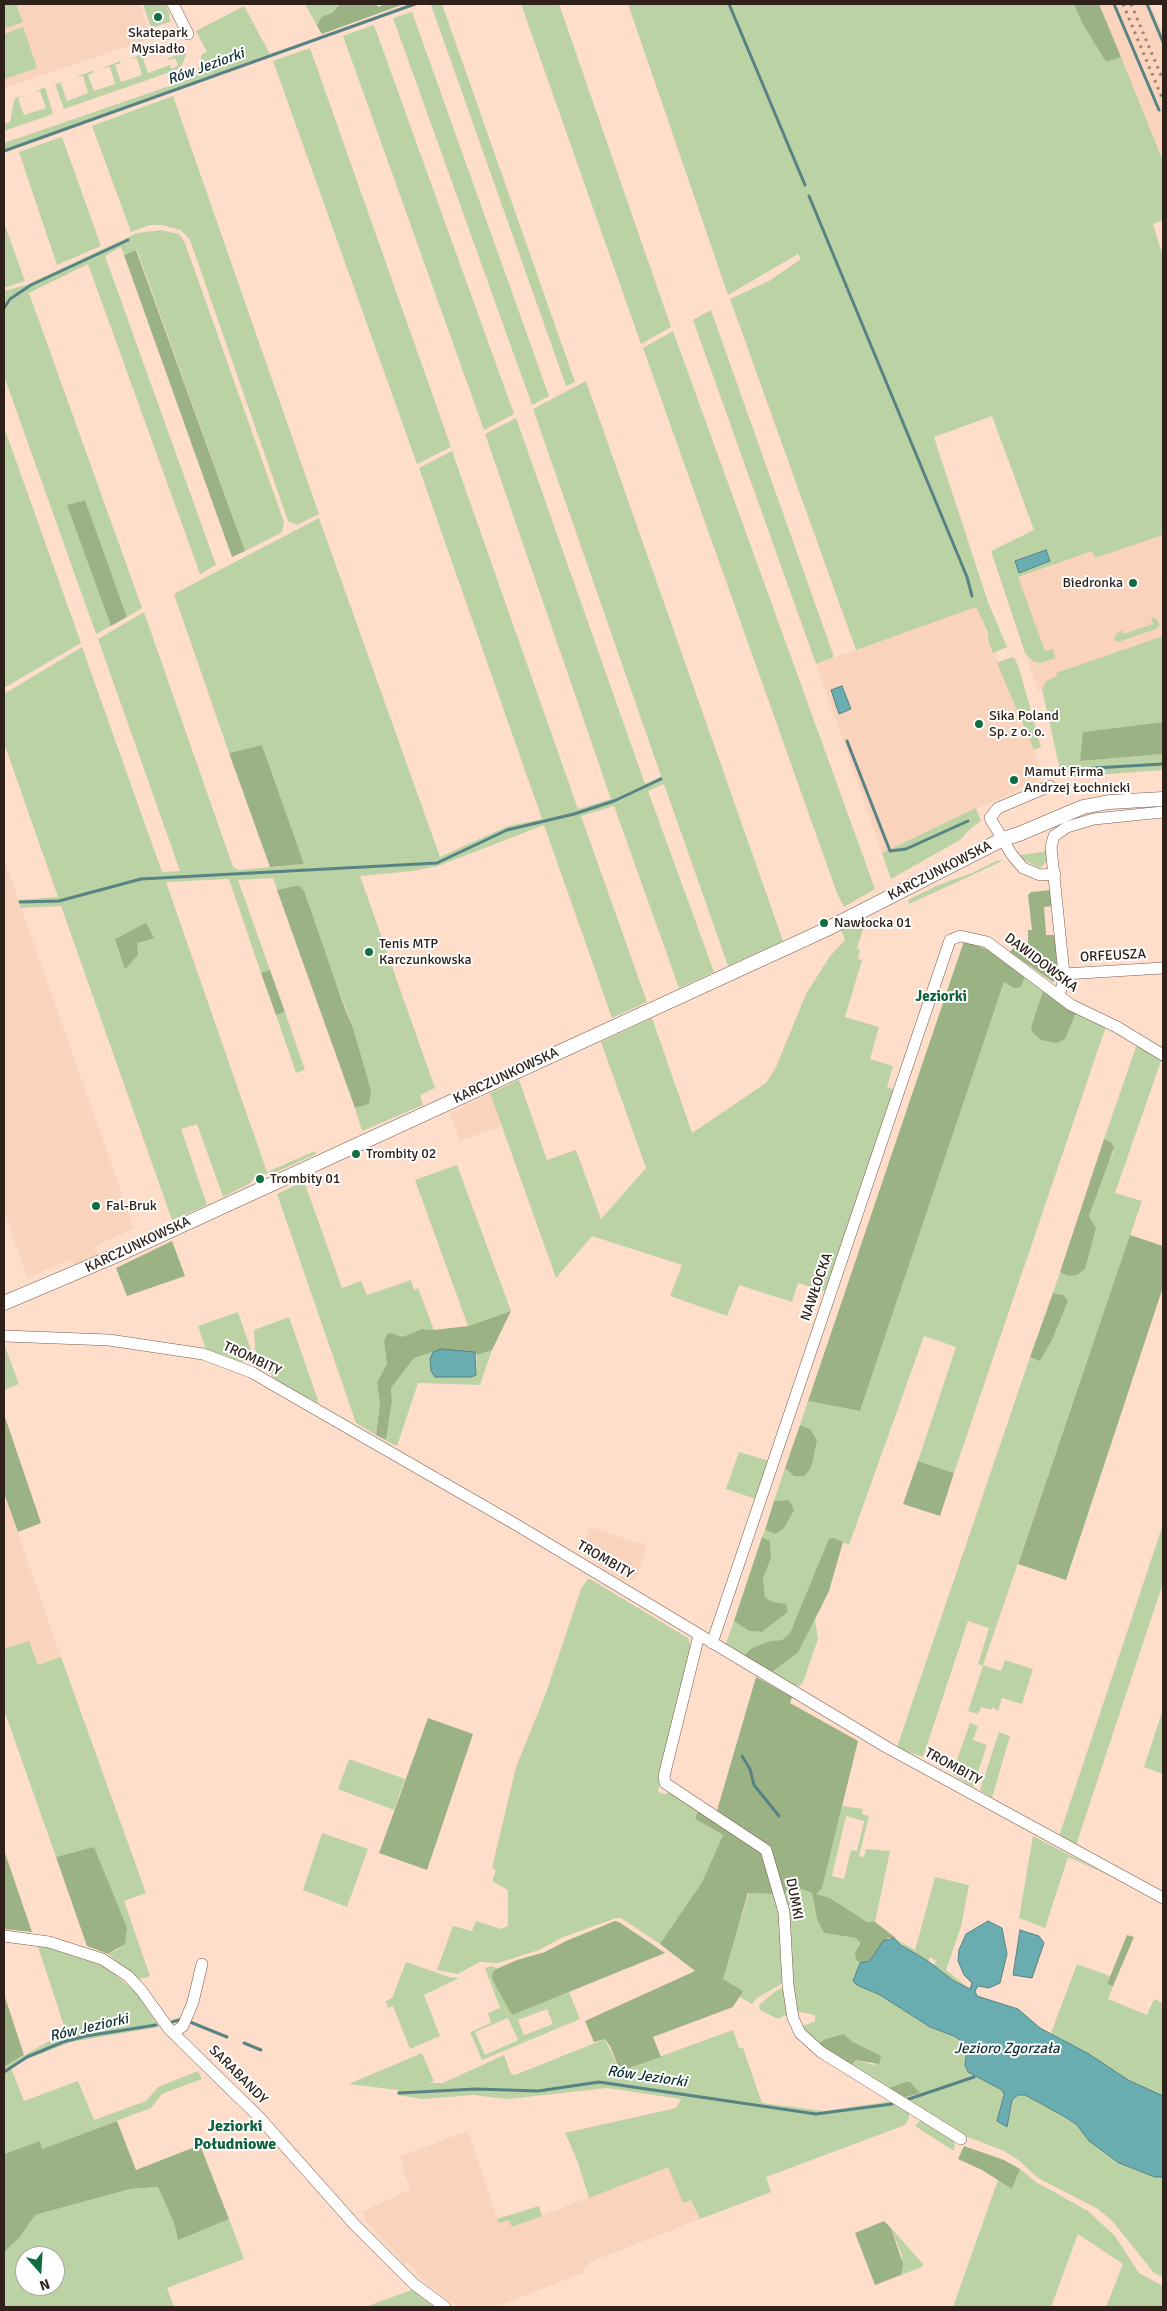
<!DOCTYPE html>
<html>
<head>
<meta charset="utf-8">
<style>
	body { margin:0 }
	#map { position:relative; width:1167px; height:2311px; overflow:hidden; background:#fedecb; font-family:Signika,sans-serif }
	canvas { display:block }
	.frame { position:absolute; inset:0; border:5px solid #2d211a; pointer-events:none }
	.north { position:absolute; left:15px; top:2246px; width:50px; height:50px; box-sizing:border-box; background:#fff; border:1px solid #aba6a3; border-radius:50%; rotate:161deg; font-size:14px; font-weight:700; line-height:20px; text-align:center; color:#2d211a }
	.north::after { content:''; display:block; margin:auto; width:18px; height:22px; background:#116e43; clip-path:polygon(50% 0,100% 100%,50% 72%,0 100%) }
</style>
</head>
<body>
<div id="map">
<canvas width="1167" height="2311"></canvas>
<div class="frame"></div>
<div class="north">N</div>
</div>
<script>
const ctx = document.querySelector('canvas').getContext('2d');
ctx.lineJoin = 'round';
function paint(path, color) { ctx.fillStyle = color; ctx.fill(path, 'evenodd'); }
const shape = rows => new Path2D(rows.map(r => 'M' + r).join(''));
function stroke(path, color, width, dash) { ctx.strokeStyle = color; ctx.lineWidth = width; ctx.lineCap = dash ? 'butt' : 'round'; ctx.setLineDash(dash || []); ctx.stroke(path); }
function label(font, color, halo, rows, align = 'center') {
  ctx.font = font + ' Signika,sans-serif'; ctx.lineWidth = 4; ctx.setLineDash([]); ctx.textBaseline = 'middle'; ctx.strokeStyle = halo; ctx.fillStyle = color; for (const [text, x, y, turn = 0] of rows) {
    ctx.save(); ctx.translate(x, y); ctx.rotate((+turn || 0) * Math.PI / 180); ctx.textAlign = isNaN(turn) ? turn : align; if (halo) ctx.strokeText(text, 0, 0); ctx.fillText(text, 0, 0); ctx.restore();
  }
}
paint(shape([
	[16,4,140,4,152,38,4,88,4,29,22,22],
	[1099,4,1151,4,1163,33,1163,161],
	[1161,525,1163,636,1057,673,1057,676,1046,681,1042,689,1038,691,1000,576],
	[976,607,1034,750,1039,766,1036,772,1039,780,882,853,816,664],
	[4,859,134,1228,94,1247,97,1256,75,1265,68,1260,27,1278,4,1211],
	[490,1093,502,1126,460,1141,450,1113],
	[4,1493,61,1657,38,1665,29,1642,4,1649],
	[590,1527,647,1546,636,1578,625,1582,581,1553],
	[468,2131,499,2223,509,2219,513,2227,668,2166,683,2203,691,2200,700,2219,590,2262,583,2273,496,2307,458,2307,426,2284,407,2263,404,2264,365,2221,366,2217,362,2212,408,2190,410,2186,402,2170,405,2169,400,2156]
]), '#fad3bc');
paint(shape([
	[4,4,16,4,23,22,4,29],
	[143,4,165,4,169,12,170,22,151,28],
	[305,4,340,4,332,13,321,17,317,26],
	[442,4,575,382,566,386,431,5],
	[521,4,559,4,671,327,641,344],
	[628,4,1074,4,1082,23,1106,62,1121,57,1163,161,1163,220,1153,224,1163,256,1163,535,1095,558,1092,551,1018,577,1045,651,1053,649,1055,658,1041,663,1034,662,1025,653,991,551,1034,530,992,416,934,437,988,602,1007,647,993,653,988,639,988,633,976,607,856,650,730,299,769,281,801,259,798,254,728,295],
	[244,6,270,54,4,150,4,143,187,80,198,70,202,54,207,52,196,31],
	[412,12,549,396,532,405,393,18],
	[374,25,514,414,484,430,343,36],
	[23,27,37,68,5,79,4,34],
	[180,44,185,45,186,55,182,65,176,70,64,109,55,84,68,81,61,83,67,101,88,93,83,76,76,77,92,71,95,72,88,75,94,91,115,84,110,67,103,68,120,61,121,63,115,65,121,82,142,75,137,58,130,59,147,52,149,53,142,56,148,73,170,65,172,69,178,66,175,58,169,60,168,58,180,54],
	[310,48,451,447,417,464,273,61],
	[45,87,53,114,4,131,4,124,10,122,14,100,17,97,25,96,18,98,24,115,46,108,40,91,34,93],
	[173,96,319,514,297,525,288,521,190,240,181,230,161,225,150,225,131,232,92,126],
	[62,137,101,246,57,265,19,152],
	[4,223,25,281,4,288],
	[161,230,179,234,185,243,284,522,283,528,281,533,245,551,137,250,124,255,121,247,105,256,216,565,200,574,88,264,29,293,142,608,127,617,85,500,68,505,111,626,96,634,4,376,4,291,26,285,137,233],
	[711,310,834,657,816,664,693,320],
	[673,331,875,889,844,907,838,896,643,348],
	[586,381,783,941,728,966,664,784,648,791,714,972,679,988,614,806,581,816,647,1002,612,1018,544,825,438,866,413,871,360,876,435,1088,420,1095,423,1105,362,1131,355,1108,369,1104,369,1083,353,1028,300,886,277,890,273,878,238,880,270,970,261,973,229,879,166,882,267,1172,315,1151,316,1154,276,1172,257,1176,249,1184,223,1197,197,1124,181,1129,207,1205,172,1220,61,906,21,908,18,900,58,897,4,743,4,694,82,647,162,872,180,871,98,639,144,612,233,867,239,870,304,864,262,745,229,753,174,594,319,518,440,857,508,826,542,819,419,468,452,451,578,809,611,799,485,434,516,418,645,784,661,776,533,409],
	[4,427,81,643,4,688],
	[1151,617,1158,620,1159,626,1156,629,1118,642,1114,640,1116,634,1122,630,1123,634,1153,624],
	[1163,636,1163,722,1084,732,1080,761,1163,754,1163,770,1069,777,1066,767,1060,770,1042,689,1046,681,1057,676,1056,673],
	[1012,657,1015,659,1019,668,1041,747,1034,750,997,663],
	[976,808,981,821,971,828,960,840,891,879,882,853],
	[1047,851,1047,861,1040,868,1024,860,1020,855],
	[1004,860,968,877,909,904,908,900,936,886,972,873,996,861],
	[862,920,865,923,857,948,860,950,858,959,862,960,845,1017,879,1027,870,1059,893,1066,887,1087,895,1090,827,1292,798,1283,792,1302,739,1285,727,1316,670,1296,682,1265,592,1236,556,1278,490,1093,519,1080,547,1160,576,1150,601,1219,646,1168,601,1042,652,1018,692,1133,766,1083,776,1067,806,994,830,956,845,940,841,930],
	[1025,976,1043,991,1031,1027,1076,1012,1106,1026,954,1473,918,1461,956,1347,924,1336,849,1545,834,1538,790,1633,782,1640,770,1641,744,1656,725,1646,734,1621,749,1631,762,1632,788,1612,786,1605,773,1602,765,1597,763,1579,771,1558,770,1541,762,1537,765,1530,775,1534,789,1500,774,1501,785,1468,794,1476,805,1476,811,1468,810,1429,800,1425,808,1401,860,1411,1004,982,1014,987],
	[285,1012,305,1070,296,1073,276,1015],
	[1137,1044,1162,1058,1115,1193,1142,1201,983,1665,1001,1671,1005,1660,1033,1669,1022,1704,1002,1698,998,1711,993,1707,991,1710,981,1707,978,1714,968,1711,983,1666,978,1664,989,1628,968,1621,923,1757,897,1748,898,1744,1030,1357,1040,1360,1053,1338,1068,1301,1064,1295,1053,1293,1060,1272,1068,1276,1096,1228,1089,1216,1107,1162,1113,1153,1111,1142,1104,1139],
	[457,1165,511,1311,468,1326,415,1180],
	[304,1181,342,1288,361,1281,367,1295,411,1280,414,1290,418,1288,434,1330,422,1329,403,1338,396,1334,384,1341,387,1364,377,1382,380,1404,376,1435,356,1423,277,1194],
	[238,1312,252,1353,251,1357,246,1361,240,1362,224,1355,207,1353,198,1326],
	[289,1317,319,1403,293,1391,274,1378,255,1349,254,1330],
	[4,1344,19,1384,4,1390],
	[492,1350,480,1385,418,1383,397,1446,386,1441,392,1401,391,1388,414,1358,433,1352,431,1355,476,1375,477,1355],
	[739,1452,770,1461,759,1500,726,1489],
	[1163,1524,1163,1583,1076,1845,1059,1836],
	[590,1579,688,1638,692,1650,658,1792,665,1794,669,1792,698,1810,695,1819,723,1835,702,1882,660,1944,621,1918,616,1918,561,1938,539,1950,498,1963,480,1962,457,1974,437,1970,453,1926,472,1931,476,1921,501,1929,508,1926,508,1890,492,1881,496,1870,492,1868,516,1767,546,1693,581,1589,587,1580],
	[815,1619,818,1639,803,1682,799,1686,792,1685,772,1672,798,1653],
	[29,1641,38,1665,61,1657,146,1893,124,1901,150,1976,138,1980,108,1954,119,1949,104,1873,94,1848,56,1857,4,1710,4,1649],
	[1163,1709,1163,1774,1144,1767],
	[970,1723,978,1726,973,1740,987,1745,973,1787,952,1774],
	[999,1732,1010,1736,992,1798,980,1790],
	[349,1759,405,1779,394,1810,338,1789],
	[842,1806,863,1809,862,1814,869,1816,859,1856,864,1857,866,1849,890,1851,875,1922,867,1922,830,1898,815,1894,822,1887],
	[846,1816,864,1821,857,1851,851,1850,844,1879,832,1876],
	[322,1833,368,1849,347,1907,303,1890],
	[1033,1836,1108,1875,1068,1857,1045,1928,1019,1918],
	[935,1877,969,1885,961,1927,946,1970,970,1989,954,1981,933,1966,936,1961,930,1957,928,1961,913,1953,894,1938,915,1950],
	[801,1889,812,1893,817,1920,824,1933,856,1938,859,1941,856,1960,860,1963,853,1981,857,1985,880,1995,930,2027,954,2036,963,2042,967,2048,965,2065,968,2072,1002,2090,1007,2126,1012,2100,1018,2095,1025,2095,1067,2118,1077,2125,1089,2141,1119,2163,1155,2177,1163,2177,1163,2277,1154,2273,1113,2222,1098,2209,1038,2178,1017,2159,1002,2150,960,2134,898,2099,919,2093,910,2082,884,2090,849,2068,856,2060,875,2065,880,2056,853,2042,844,2034,825,2039,819,2048,800,2027,815,2021,815,2015,795,2011,781,1893],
	[749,1893,776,1894,782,1915,785,1982,757,1998,752,2004,738,1996,743,1991,722,1979],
	[37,1944,106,1967,137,1993,159,2027,71,2042,27,2059,11,2068,24,2101,78,2081,94,2120,146,2101,158,2087,198,2071,202,2079,162,2094,151,2108,42,2149,40,2141,4,2154,4,2067,51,2040,67,2035],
	[406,1962,449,1977,459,1978,424,1995,440,2036,410,2049,393,2006,388,2008,386,2001,392,1998],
	[1077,1964,1110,1976,1107,1983,1113,1986,1108,1999,1147,2015,1154,1999,1163,2003,1163,2096,1128,2080,1051,2033],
	[491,1966,497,1968,494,1970,493,1981,512,2014,569,1992,580,2019,482,2060,470,2032,491,2023,488,2013,500,2008,485,1968],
	[547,2009,553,2024,524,2035,518,2020],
	[508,2018,518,2040,485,2055,475,2032],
	[783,1988,788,2014,778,2019,760,2010,759,2005,777,1990],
	[733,2030,739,2048,743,2048,762,2103,824,2111,893,2101,909,2112,909,2118,905,2125,766,2177,771,2192,700,2219,691,2200,683,2203,668,2167,589,2198,577,2160,565,2133,676,2108,681,2099,607,2088,508,2099,473,2095,423,2099,397,2095,398,2090,349,2084,422,2053,434,2081,429,2083,443,2083,504,2055,511,2074,515,2075,605,2039,620,2071],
	[921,2120,953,2140,955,2144,954,2151,915,2126],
	[1020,2169,1036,2182,1088,2211,1115,2236,1139,2273,1163,2286,1163,2307,1106,2307,1123,2264,1078,2234,1051,2307,953,2307,998,2180,1012,2189],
	[158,2187,174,2223,178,2239,229,2219,244,2259,167,2288,174,2307,4,2307,4,2252,20,2237,35,2215,130,2189],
	[25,2256,55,2256,55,2286,25,2286],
	[539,2206,542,2216,512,2227,509,2220,499,2223,497,2219],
	[891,2228,923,2264,922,2267,901,2275,902,2255],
	[411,2289,434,2307,365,2307,409,2291]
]), '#bbd2a5');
paint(shape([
	[340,4,376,4,378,7,386,4,404,4,322,34,317,26,321,17,332,13],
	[1074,4,1099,4,1121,57,1106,62,1082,23],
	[136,250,245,551,232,557,124,255],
	[85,500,127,617,111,626,67,505],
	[1163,722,1163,754,1080,761,1083,732],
	[262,745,304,864,270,867,229,753],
	[295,886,300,886,304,891,345,1009,353,1028,369,1083,371,1092,369,1104,355,1108,277,890],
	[1052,890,1053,906,1044,907,1046,935,1055,935,1058,978,1053,982,1010,952,1015,946,1028,945,1028,930,1032,930,1028,895,1031,892],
	[146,923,154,938,137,943,138,955,125,969,115,939],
	[964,941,989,950,1025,976,1021,987,1014,988,1004,982,860,1411,808,1401],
	[270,970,285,1012,276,1015,261,973],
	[1043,991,1076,1012,1065,1039,1057,1043,1041,1040,1033,1033,1031,1027],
	[1104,1139,1111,1142,1114,1147,1089,1216,1096,1228,1085,1269,1077,1275,1068,1276,1060,1272],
	[1130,1235,1163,1246,1163,1287,1066,1580,1018,1564],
	[172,1241,185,1276,127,1296,116,1268],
	[1053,1293,1064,1295,1068,1301,1053,1338,1040,1361,1030,1357],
	[511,1311,492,1350,477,1355,475,1352,436,1351,414,1358,391,1388,392,1401,386,1440,376,1435,380,1404,377,1382,387,1364,384,1341,387,1334,391,1333,403,1337,422,1329,434,1330,468,1326],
	[4,1414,41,1523,18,1532,4,1493],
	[800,1425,810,1429,817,1440,811,1468,805,1476,794,1476,785,1468],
	[918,1461,954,1473,940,1516,903,1504],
	[789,1500,794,1510,784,1528,775,1534,765,1530,774,1501],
	[762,1537,770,1541,771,1558,763,1579,765,1597,773,1602,786,1604,788,1612,762,1632,749,1631,734,1621],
	[834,1538,843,1542,829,1591,798,1653,772,1672,744,1656,752,1648,770,1641,782,1640,790,1633,829,1539],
	[756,1677,792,1697,790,1703,858,1741,822,1888,816,1894,830,1898,867,1922,875,1922,896,1938,888,1938,870,1961,860,1963,856,1960,855,1953,860,1943,856,1938,824,1933,817,1920,812,1893,801,1889,781,1893,773,1859,716,1814],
	[428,1718,473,1734,427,1870,379,1853],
	[698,1810,763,1854,776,1894,748,1893,723,1979,743,1991,733,2007,653,2037,661,2057,620,2071,610,2046,605,2039,594,2042,585,2021,695,1971,660,1944,702,1882,723,1835,695,1819],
	[94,1847,127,1928,125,1944,108,1954,87,1946,56,1857],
	[4,1850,32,1932,4,1929],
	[615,1921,619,1922,665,1953,512,2015,493,1981,492,1976,494,1970,517,1960,545,1952,566,1941],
	[1127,1935,1134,1937,1113,1986,1107,1984],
	[4,1994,24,2055,4,2067],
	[844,2034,853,2042,881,2056,879,2064,856,2060,849,2068,819,2048,821,2042,825,2039],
	[906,2082,910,2082,920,2093,898,2099,884,2090],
	[117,2121,136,2170,200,2145,229,2219,178,2240,174,2223,158,2187,130,2189,35,2215,20,2237,4,2252,4,2282,4,2154,40,2141,42,2149],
	[964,2146,1004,2160,1020,2169,1012,2189,982,2170,958,2159],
	[884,2221,891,2228,903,2264,901,2275,875,2285,855,2233]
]), '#9bb284');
const water = shape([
	[1046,550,1050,561,1019,573,1015,561,1046,550],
	[842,686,851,709,839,714,831,690,842,686],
	[441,1349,475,1352,476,1375,471,1377,435,1377,431,1371,430,1359,433,1352,441,1349],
	[988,1921,1002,1928,1007,1954,1000,1983,989,1988,978,1986,975,1991,977,1996,1018,2009,1040,2028,1089,2054,1128,2080,1163,2096,1163,2177,1155,2177,1119,2163,1089,2141,1077,2125,1067,2118,1025,2095,1018,2095,1012,2100,1007,2127,997,2121,1004,2095,1002,2090,968,2072,965,2065,967,2048,963,2042,954,2036,930,2027,880,1995,857,1985,853,1981,860,1963,870,1961,883,1941,894,1938,901,1945,928,1961,954,1981,970,1989,972,1983,964,1975,958,1961,959,1950,966,1934,988,1921],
	[1020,1930,1039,1936,1044,1943,1032,1978,1013,1975,1020,1930]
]);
paint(water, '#69adb1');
stroke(water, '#578384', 1);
stroke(shape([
	[729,4,805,185],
	[1114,4,1159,110],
	[1147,4,1163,42],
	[4,151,415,4],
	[809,196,967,577,972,596],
	[4,308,10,299,31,285,128,240],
	[847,741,890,851,906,849,968,821],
	[1072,774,1074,771,1094,768,1163,764],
	[20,902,59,901,141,879,437,863,507,830,574,814,614,801,661,779],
	[742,1756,750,1769,754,1785,779,1816],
	[172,2022,182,2019],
	[190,2022,227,2037],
	[244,2043,261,2050],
	[4,2072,27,2057,63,2042,86,2036,156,2025],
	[399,2093,476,2089,538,2091,599,2082,816,2114,892,2104],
	[906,2100,974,2077]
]), '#578384', 3);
const minor = shape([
	[173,4,188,34],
	[1050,786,998,808,990,818,1012,855,1023,868,1040,875,1055,874],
	[1064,974,1163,968],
	[1058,995,1062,987,1064,974,1051,847,1054,836,1067,827,1094,819,1163,812],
	[4,1336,109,1340,203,1354,251,1372,515,1524,888,1748,1163,1898],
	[699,1635,664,1776,665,1783,766,1850,784,1912,788,1985,793,2018,800,2033,821,2052,961,2139],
	[712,1643,950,940,960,936,987,942,1071,1005,1117,1027,1163,1055],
	[4,1936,49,1942,102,1959,128,1976,141,1990,169,2029,259,2117,354,2224,414,2284,445,2307],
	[173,2033,183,2026,193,2002,202,1964]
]);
const tertiary = shape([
	[4,1303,124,1252,825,930,1003,839,1019,834,1083,807,1109,802,1163,799]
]);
stroke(minor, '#785c4c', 12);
stroke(tertiary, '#785c4c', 15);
stroke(minor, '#fff', 11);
stroke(tertiary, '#fff', 14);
stroke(shape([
	[1123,4,1163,100],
	[1131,4,1163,80]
]), '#9b8477', 3, [2.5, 5]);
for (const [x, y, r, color] of [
	[158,17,5,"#116e43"],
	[1133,583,5,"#116e43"],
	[979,724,5,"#116e43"],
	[1014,780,5,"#116e43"],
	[824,923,5,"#116e43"],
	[369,952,5,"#116e43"],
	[356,1154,5,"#116e43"],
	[260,1179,5,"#116e43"],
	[96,1206,5,"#116e43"]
]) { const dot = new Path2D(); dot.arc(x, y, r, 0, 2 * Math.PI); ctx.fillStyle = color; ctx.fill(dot); stroke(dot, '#fff', 2); }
label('14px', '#2d211a', '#fff', [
	["Skatepark",158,33,"center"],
	["Mysiadło",158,49,"center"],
	["Biedronka",1123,583,"right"],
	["Sika Poland",989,716],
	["Sp. z o. o.",989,732],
	["Mamut Firma",1024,772],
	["Andrzej Łochnicki",1024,788],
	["Nawłocka 01",834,923],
	["Tenis MTP",379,944],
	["Karczunkowska",379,960],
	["Trombity 02",366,1154],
	["Trombity 01",270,1179],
	["Fal-Bruk",106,1206]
], 'left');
label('14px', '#2d211a', '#fff', [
	["KARCZUNKOWSKA",940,871,-27],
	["ORFEUSZA",1113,956,-3],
	["DAWIDOWSKA",1041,963,37],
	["KARCZUNKOWSKA",506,1076,-25],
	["KARCZUNKOWSKA",138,1245,-25],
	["NAWŁOCKA",817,1287,-71],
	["TROMBITY",252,1359,25],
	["TROMBITY",605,1560,30],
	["TROMBITY",953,1767,29],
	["DUMKI",794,1899,79],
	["SARABANDY",238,2075,45]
]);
label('italic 15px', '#0f3234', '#fff', [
	["Rów Jeziorki",206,67,-20],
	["Rów Jeziorki",89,2028,-13],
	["Jezioro Zgorzała",1007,2049],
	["Rów Jeziorki",647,2077,8]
]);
label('bold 15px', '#0e633c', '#fff', [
	["Jeziorki",941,997]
]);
label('bold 16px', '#0e633c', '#fff', [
	["Jeziorki",235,2127],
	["Południowe",235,2145]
]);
</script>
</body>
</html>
